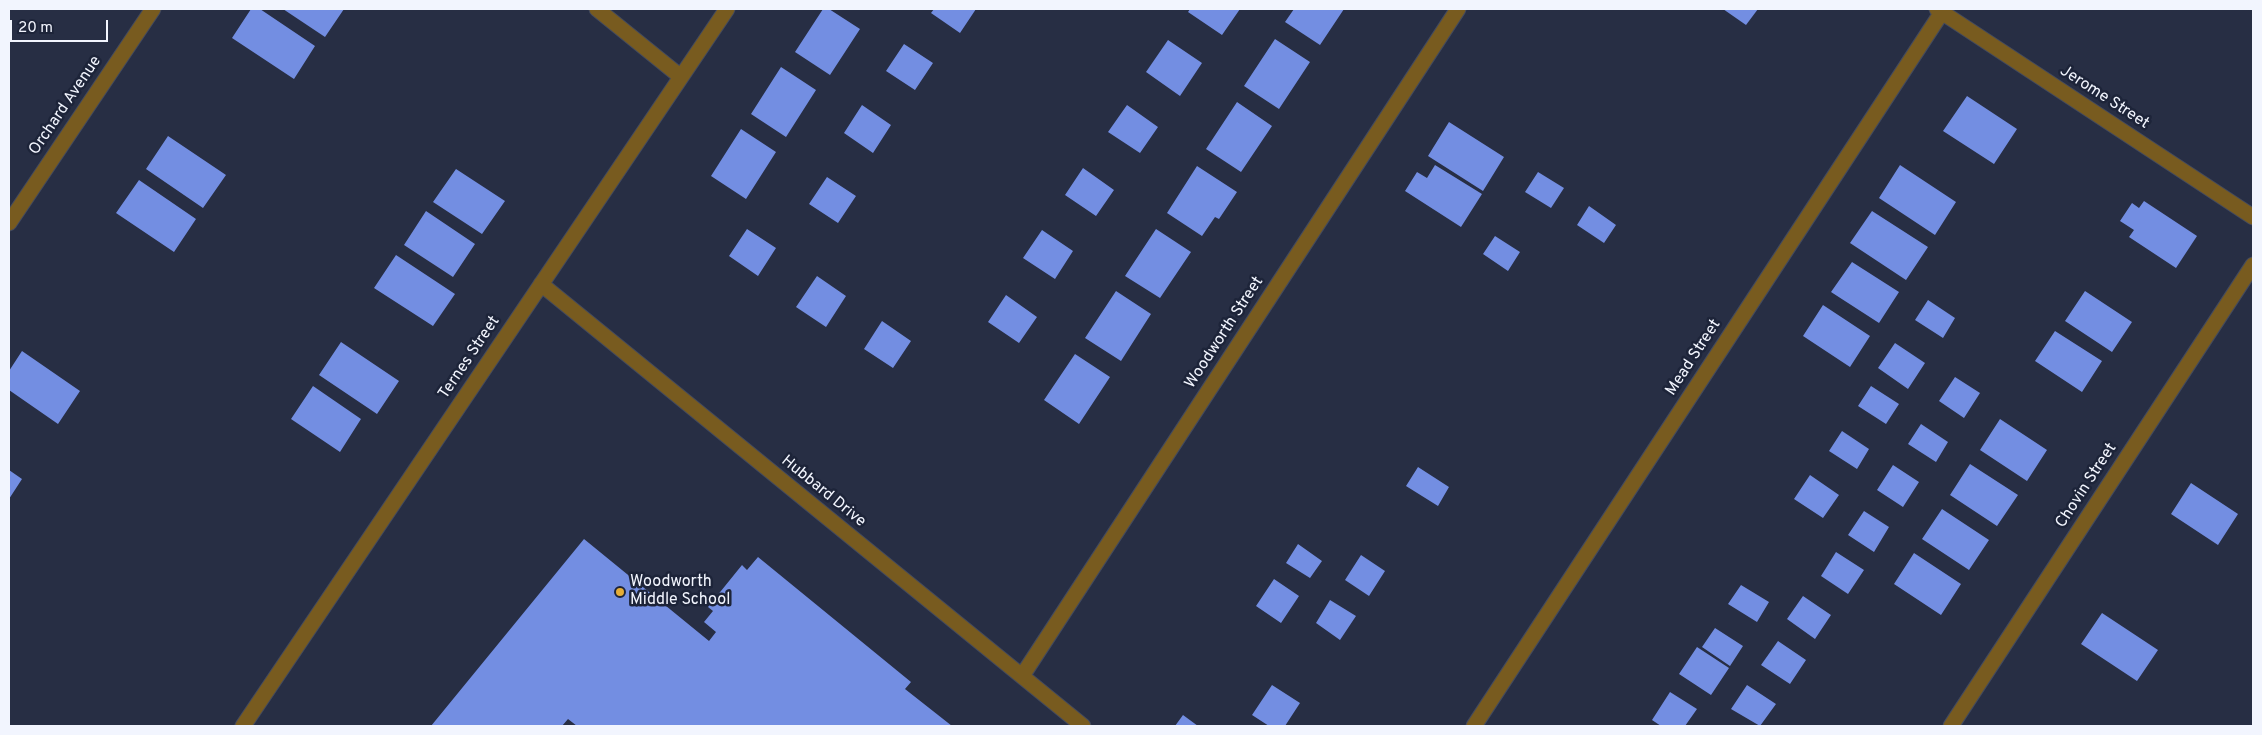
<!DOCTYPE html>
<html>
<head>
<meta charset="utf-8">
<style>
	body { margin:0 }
	#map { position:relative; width:2262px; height:735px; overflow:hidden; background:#272e44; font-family:Overpass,sans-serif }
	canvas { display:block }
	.frame { position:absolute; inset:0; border:10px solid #f2f5fe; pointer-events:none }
	.scale { position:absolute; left:10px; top:20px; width:98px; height:22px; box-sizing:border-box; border:2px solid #f2f5fe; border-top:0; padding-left:6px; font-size:15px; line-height:18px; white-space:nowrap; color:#f2f5fe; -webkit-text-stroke:4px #1d2439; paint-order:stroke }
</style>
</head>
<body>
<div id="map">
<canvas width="2262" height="735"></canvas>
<div class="frame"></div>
<div class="scale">20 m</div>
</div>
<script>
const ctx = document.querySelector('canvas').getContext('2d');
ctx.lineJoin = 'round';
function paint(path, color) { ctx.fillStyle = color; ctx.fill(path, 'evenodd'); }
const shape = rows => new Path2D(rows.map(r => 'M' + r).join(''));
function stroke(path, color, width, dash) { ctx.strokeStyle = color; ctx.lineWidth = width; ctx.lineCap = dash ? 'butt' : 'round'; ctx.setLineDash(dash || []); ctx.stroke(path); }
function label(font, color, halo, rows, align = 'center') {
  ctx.font = font + ' Overpass,sans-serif'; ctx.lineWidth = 5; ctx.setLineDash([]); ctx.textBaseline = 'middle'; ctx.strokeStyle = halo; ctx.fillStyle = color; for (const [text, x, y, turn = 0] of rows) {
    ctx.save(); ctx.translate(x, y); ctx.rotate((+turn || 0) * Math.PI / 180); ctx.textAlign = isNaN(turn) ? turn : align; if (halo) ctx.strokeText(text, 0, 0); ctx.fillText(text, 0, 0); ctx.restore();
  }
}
paint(shape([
	[251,9,260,9,315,46,294,79,232,38],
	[283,9,344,9,325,37],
	[823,9,829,9,860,29,830,75,795,52],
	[934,9,976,9,960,33,931,13],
	[1190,9,1240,9,1222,35,1188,12],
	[1294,9,1344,9,1320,45,1285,22],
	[1723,9,1758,9,1746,25],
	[1275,39,1310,62,1279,109,1244,86],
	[1168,40,1202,63,1180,96,1146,72],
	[904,44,933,63,915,90,886,71],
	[781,67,816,90,786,137,751,114],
	[1967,96,2017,129,1994,164,1943,131],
	[1237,102,1272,126,1241,172,1206,149],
	[862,105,891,125,873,153,844,133],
	[1127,105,1158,127,1140,153,1108,132],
	[1449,122,1504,157,1483,191,1428,156],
	[741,129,776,152,746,199,711,176],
	[168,136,226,175,203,208,146,169],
	[1435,165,1482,194,1461,227,1405,191,1417,172,1427,178],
	[1900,165,1956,202,1935,235,1879,198],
	[1197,166,1237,192,1219,219,1215,217,1202,236,1167,213],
	[1083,168,1114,190,1096,216,1065,195],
	[456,169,505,201,482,234,433,202],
	[1538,172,1564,188,1551,208,1525,192],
	[827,177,856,196,838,223,809,204],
	[139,180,196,219,174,252,116,213],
	[2144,201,2197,236,2176,268,2129,237,2134,230,2120,221,2132,203,2139,208],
	[1589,206,1616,225,1604,243,1577,225],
	[426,211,475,244,453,277,404,245],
	[1872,211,1928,247,1906,280,1850,243],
	[747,229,776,248,758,276,729,256],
	[1156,229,1191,252,1160,298,1125,276],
	[1042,230,1073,251,1055,279,1023,258],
	[1495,236,1520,252,1508,271,1483,254],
	[396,255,455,294,433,326,374,288],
	[1852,262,1899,292,1879,323,1831,292],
	[817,276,846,296,826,327,796,307],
	[1116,291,1151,314,1121,361,1085,338],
	[2085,291,2132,322,2112,352,2065,321],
	[1006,295,1037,317,1019,343,988,322],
	[1928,300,1955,318,1943,338,1915,320],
	[1823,305,1870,336,1850,367,1803,336],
	[882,321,911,341,893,368,864,349],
	[2055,331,2102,361,2082,392,2035,361],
	[341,342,399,381,377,414,319,375],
	[1895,343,1925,363,1908,389,1878,368],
	[22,351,80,391,58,424,9,390,9,371],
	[1075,354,1110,377,1079,424,1044,400],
	[1955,377,1980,393,1964,418,1939,401],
	[313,386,361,419,340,452,291,419],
	[1871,386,1899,404,1886,424,1858,406],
	[2000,419,2047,450,2027,481,1980,450],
	[1921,424,1948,442,1936,462,1908,444],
	[1842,431,1869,449,1857,469,1829,451],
	[1970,464,2018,495,1997,526,1950,495],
	[1893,465,1919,482,1903,507,1877,490],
	[1418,467,1449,487,1438,506,1406,486],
	[9,470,22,479,9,499],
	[1810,475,1839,495,1823,518,1794,499],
	[2191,483,2238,514,2218,545,2171,514],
	[1942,509,1989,540,1969,570,1922,539],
	[1864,511,1889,527,1874,552,1848,535],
	[584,539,709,641,716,632,704,622,713,611,708,607,742,565,747,570,758,557,911,682,905,689,952,726,577,726,568,719,562,726,431,726],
	[1298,544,1322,561,1310,578,1286,563],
	[1836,552,1864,570,1848,594,1821,576],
	[1914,553,1961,584,1941,615,1894,584],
	[1361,555,1385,571,1369,596,1345,580],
	[1274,579,1299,596,1281,623,1256,606],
	[1741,585,1769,602,1757,622,1728,604],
	[1803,596,1831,615,1815,639,1787,619],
	[1330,600,1356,616,1340,640,1316,623],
	[2102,613,2158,650,2137,681,2081,644],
	[1715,628,1743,646,1730,666,1702,647],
	[1778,641,1806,660,1790,684,1761,665],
	[1697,647,1729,668,1711,695,1679,674],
	[1272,685,1300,703,1285,726,1269,726,1252,715],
	[1747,685,1776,704,1760,726,1731,709],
	[1670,692,1697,709,1685,726,1661,726,1652,720],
	[1183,715,1198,726,1175,726]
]), '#738ee2');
const minor = shape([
	[597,9,681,77],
	[1937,9,2253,217],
	[9,223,153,9],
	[541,284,1083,726],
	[1022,676,1458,9],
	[243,726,727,9],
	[1474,726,1944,9],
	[1951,726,2253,265]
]);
stroke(minor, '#434a5e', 17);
stroke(minor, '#785b1f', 15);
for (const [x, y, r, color] of [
	[620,592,5,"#e5ad36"]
]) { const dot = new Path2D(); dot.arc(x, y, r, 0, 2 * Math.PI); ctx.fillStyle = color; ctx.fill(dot); stroke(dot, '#1d2439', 2); }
label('16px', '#f2f5fe', '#1d2439', [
	["Jerome Street",2104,98,33],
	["Orchard Avenue",66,106,-56],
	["Woodworth Street",1225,333,-57],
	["Ternes Street",470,358,-56],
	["Mead Street",1694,358,-57],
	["Chovin Street",2087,486,-57],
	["Hubbard Drive",823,492,39]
]);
label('16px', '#f2f5fe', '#1d2439', [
	["Woodworth",630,583],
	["Middle School",630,601]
], 'left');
</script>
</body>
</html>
